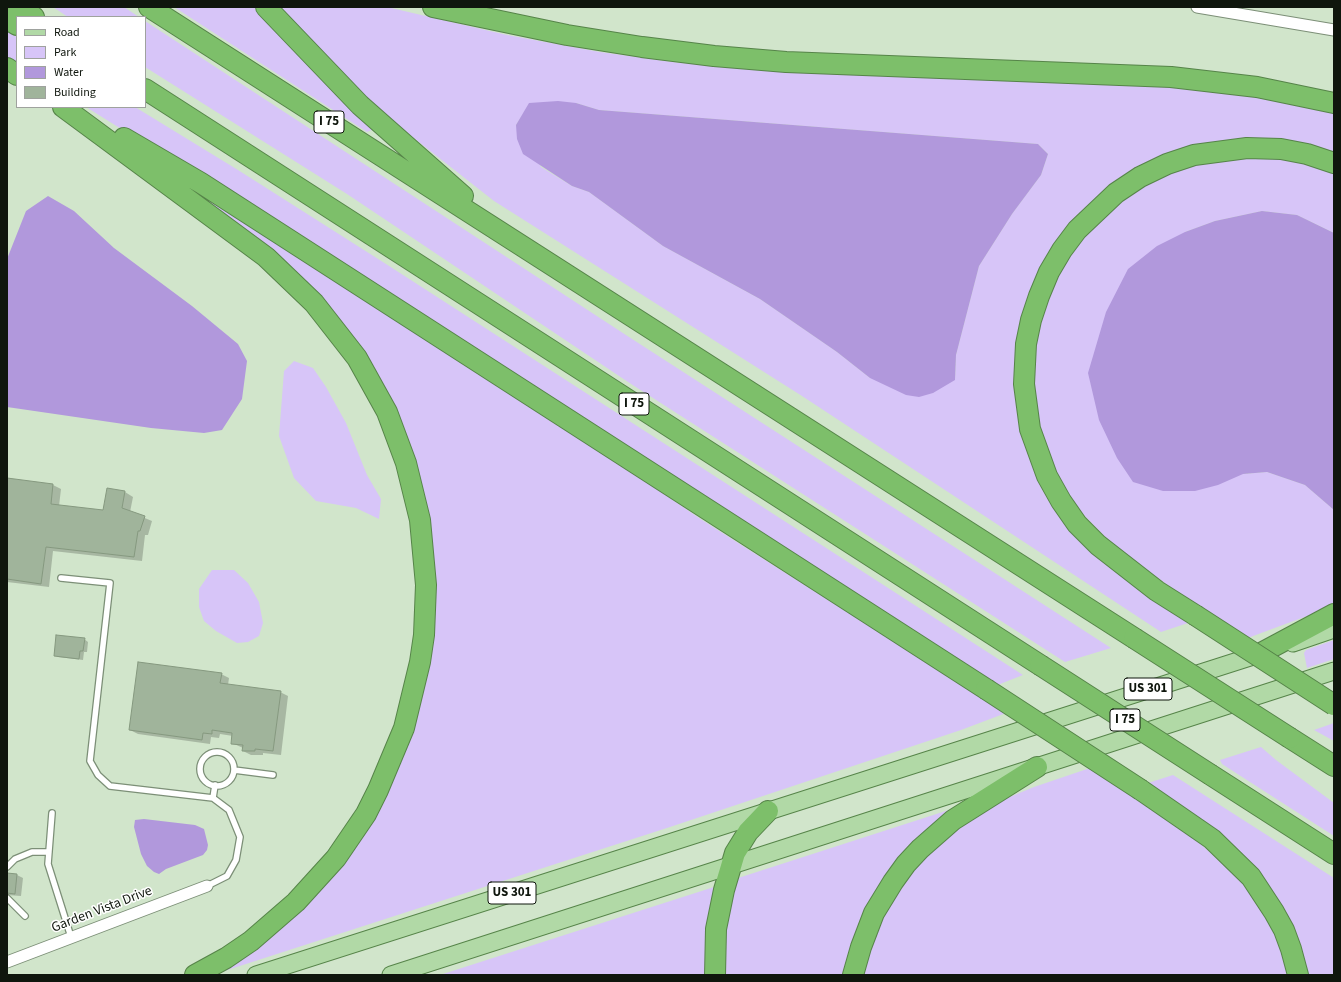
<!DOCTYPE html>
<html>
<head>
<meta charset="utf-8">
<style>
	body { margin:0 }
	#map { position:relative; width:1341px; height:982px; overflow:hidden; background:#d1e5cb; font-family:"Source Sans 3",sans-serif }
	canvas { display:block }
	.frame { position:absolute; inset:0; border:8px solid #0f160d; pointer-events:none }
	.legend { position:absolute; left:16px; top:16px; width:130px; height:92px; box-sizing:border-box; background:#fff; border:1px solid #9fa29e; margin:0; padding:5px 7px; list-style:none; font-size:12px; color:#0f160d }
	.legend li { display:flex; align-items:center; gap:8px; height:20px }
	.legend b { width:20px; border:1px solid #9fa29e }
</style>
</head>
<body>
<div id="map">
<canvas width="1341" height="982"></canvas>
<div class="frame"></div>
<ul class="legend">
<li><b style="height:5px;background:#b1d9a6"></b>Road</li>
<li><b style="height:11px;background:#d7c5f8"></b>Park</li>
<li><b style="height:11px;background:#b198dc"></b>Water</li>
<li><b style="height:11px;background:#a0b49b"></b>Building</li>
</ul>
</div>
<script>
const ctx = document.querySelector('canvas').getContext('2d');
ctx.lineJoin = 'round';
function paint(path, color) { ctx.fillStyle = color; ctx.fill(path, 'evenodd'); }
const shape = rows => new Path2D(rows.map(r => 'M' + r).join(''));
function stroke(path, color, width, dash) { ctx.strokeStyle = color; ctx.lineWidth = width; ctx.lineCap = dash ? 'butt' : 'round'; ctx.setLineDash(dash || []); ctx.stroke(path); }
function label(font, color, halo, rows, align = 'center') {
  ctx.font = font + ' "Source Sans 3",sans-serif'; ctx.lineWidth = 3; ctx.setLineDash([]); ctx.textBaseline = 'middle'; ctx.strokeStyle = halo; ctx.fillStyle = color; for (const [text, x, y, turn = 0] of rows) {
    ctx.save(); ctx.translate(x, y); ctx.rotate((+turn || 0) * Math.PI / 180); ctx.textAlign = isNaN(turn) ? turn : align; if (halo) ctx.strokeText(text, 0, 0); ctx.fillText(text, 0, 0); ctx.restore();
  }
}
paint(shape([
	[53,7,124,7,139,17,68,17],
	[174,7,255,7,306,63,369,125,372,130,367,132],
	[278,7,387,7,507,35,600,52,680,63,1155,86,1238,94,1334,112,1334,157,1189,151,1052,249,1021,431,1034,471,1043,487,1085,544,1124,578,1191,622,1161,632,802,396,494,201,401,128,371,103],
	[576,103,599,110,1038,144,1048,154,1041,175,1012,214,979,266,956,355,955,380,870,378,837,352,760,299,663,246,589,192,572,186,541,167,516,125,523,114],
	[145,21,629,337,1111,648,1065,662,628,382,347,194,145,67],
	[7,31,17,37,17,66,7,60],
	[86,107,135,107,238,170,386,264,1023,675,995,686,219,190],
	[1272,155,1334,170,1334,233,1297,215,1262,211,1215,221,1185,232,1243,474,1267,472,1305,485,1334,510,1334,606,1245,639,1118,550,1079,510,1067,494,1056,475,1038,423,1034,400,1034,346,1044,303,1071,251,1121,197,1195,161],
	[158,163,632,472,702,520,1006,713,961,730,670,827,215,974,231,960,382,796,430,574,364,361],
	[294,361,313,368,326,387,346,423,367,475,381,499,379,519,356,508,316,501,294,478,279,436,284,371],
	[212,570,234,570,248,583,259,602,263,623,259,636,248,642,237,643,216,631,204,621,199,607,199,589],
	[1334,640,1334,659,1307,668,1304,653,1306,650],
	[1334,723,1334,741,1314,730],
	[1261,747,1276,760,1334,803,1334,836,1222,764,1220,760],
	[1090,768,1194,838,1233,873,1256,899,1273,930,1281,947,1289,975,860,975,887,902,940,839,1000,801,1034,787],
	[1173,775,1334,878,1334,975,1308,975,1300,947,1282,907,1264,879,1145,784],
	[955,808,930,832,848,975,718,975,732,880],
	[714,887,716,887,708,975,440,975]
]), '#d7c5f8');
paint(shape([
	[558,101,576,103,599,110,1038,144,1048,154,1041,175,1012,214,979,266,956,355,955,380,933,393,919,397,906,395,870,378,837,352,760,299,663,246,589,192,572,186,523,154,517,139,516,125,529,103],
	[48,196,74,211,114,248,192,306,238,344,247,361,242,399,222,430,204,433,151,428,7,407,7,259,26,211],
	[1262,211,1297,215,1334,233,1334,510,1305,485,1267,472,1243,474,1218,485,1195,491,1163,491,1133,482,1117,458,1099,420,1088,373,1106,312,1128,269,1157,246,1185,232,1215,221],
	[144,819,195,825,204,829,208,845,207,850,203,855,166,869,159,874,154,872,147,866,141,854,134,827,135,820]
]), '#b198dc');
paint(shape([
	[7,479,53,485,61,489,59,506,104,512,108,489,125,492,133,497,130,512,152,521,148,535,145,535,142,561,53,551,49,587,7,582],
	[84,639,88,642,87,652,84,652,83,660,58,657,55,655],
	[221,674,229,678,228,685,280,692,288,696,281,755,263,753,263,755,251,755,243,751,243,748,232,743,233,736,220,734,219,738,211,737,210,744,138,734,130,730],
	[7,874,17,875,23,878,21,896,7,895]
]), '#0003');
const building = shape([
	[7,478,53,484,51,504,103,510,107,488,125,491,122,508,145,516,140,531,138,531,134,557,46,547,41,584,7,579,7,478],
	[56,635,85,638,83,651,80,651,79,659,54,656,56,635],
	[138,662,222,673,220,683,281,691,273,751,255,749,255,751,242,751,243,745,231,744,232,733,212,730,212,734,203,733,202,740,129,730,138,662],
	[7,873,17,874,15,894,7,893,7,873]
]);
paint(building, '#a0b49b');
stroke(building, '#85987f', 1);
const lane = shape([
	[61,578,110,583,90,761,98,775,110,786,213,798,229,810,240,837,236,860,227,876,207,886],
	'200 769a17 17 0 1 1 34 0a17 17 0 1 1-34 0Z',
	[234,770,273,775],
	[213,798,215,785],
	[52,813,48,864,71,937],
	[7,867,15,859,32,852,49,852],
	[7,898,25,916]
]);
const street = shape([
	[1197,7,1334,30],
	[7,962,207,886]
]);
const primary = shape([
	[1293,643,1334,629],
	[256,975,1266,652],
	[391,975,1334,671]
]);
const highway = shape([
	[18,7,34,17],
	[149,7,1134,638],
	[266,7,360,105,463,196],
	[433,7,567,35,642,47,714,56,786,62,1171,77,1257,87,1334,103],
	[7,19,17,25],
	[7,68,17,75],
	[145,89,1040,665],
	[63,107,266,257,314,303,357,358,387,412,406,463,420,520,426,585,424,635,420,662,404,728,378,790,366,814,336,858,296,902,251,941,226,958,195,975],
	[124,138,201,183,986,689],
	[1195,615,1157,591,1098,545,1077,524,1061,501,1047,476,1030,429,1024,384,1026,344,1031,320,1039,296,1049,272,1062,250,1077,230,1116,193,1140,177,1167,164,1194,155,1247,148,1281,149,1307,154,1334,163],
	[1263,652,1334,614],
	[1290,738,1334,766],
	[1211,775,1334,854],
	[1141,790,1212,839,1251,877,1274,912,1284,930,1291,949,1298,975],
	[715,975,716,929,724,890,735,853,748,832,768,811],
	[853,975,861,947,874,913,893,882,906,864,920,849,953,820,1037,767]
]);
stroke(lane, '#7c8f77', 8);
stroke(street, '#7c8f77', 13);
stroke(primary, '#568449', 19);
stroke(highway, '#568449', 22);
stroke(lane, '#fff', 5.5);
stroke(street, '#fff', 11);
stroke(primary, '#b1d9a6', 17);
stroke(highway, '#7dbf6a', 20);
const highwayBridge = shape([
	[1195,615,1334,705],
	[1134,638,1290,738],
	[1040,665,1211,775],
	[986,689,1141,790]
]);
stroke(highwayBridge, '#568449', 22, []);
stroke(highwayBridge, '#7dbf6a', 20);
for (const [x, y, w] of [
	[329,122,30],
	[634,404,30],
	[1148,689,48],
	[1125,720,30],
	[512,893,48]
]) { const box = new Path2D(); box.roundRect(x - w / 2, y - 11, w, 22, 3); ctx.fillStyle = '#fff'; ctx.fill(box); stroke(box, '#0f160d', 1); }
label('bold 13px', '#0f160d', null, [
	["I 75",329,122],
	["I 75",634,404],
	["US 301",1148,689],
	["I 75",1125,720],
	["US 301",512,893]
]);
label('14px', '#0f160d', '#fff', [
	["Garden Vista Drive",102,910,-21]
]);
</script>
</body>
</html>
